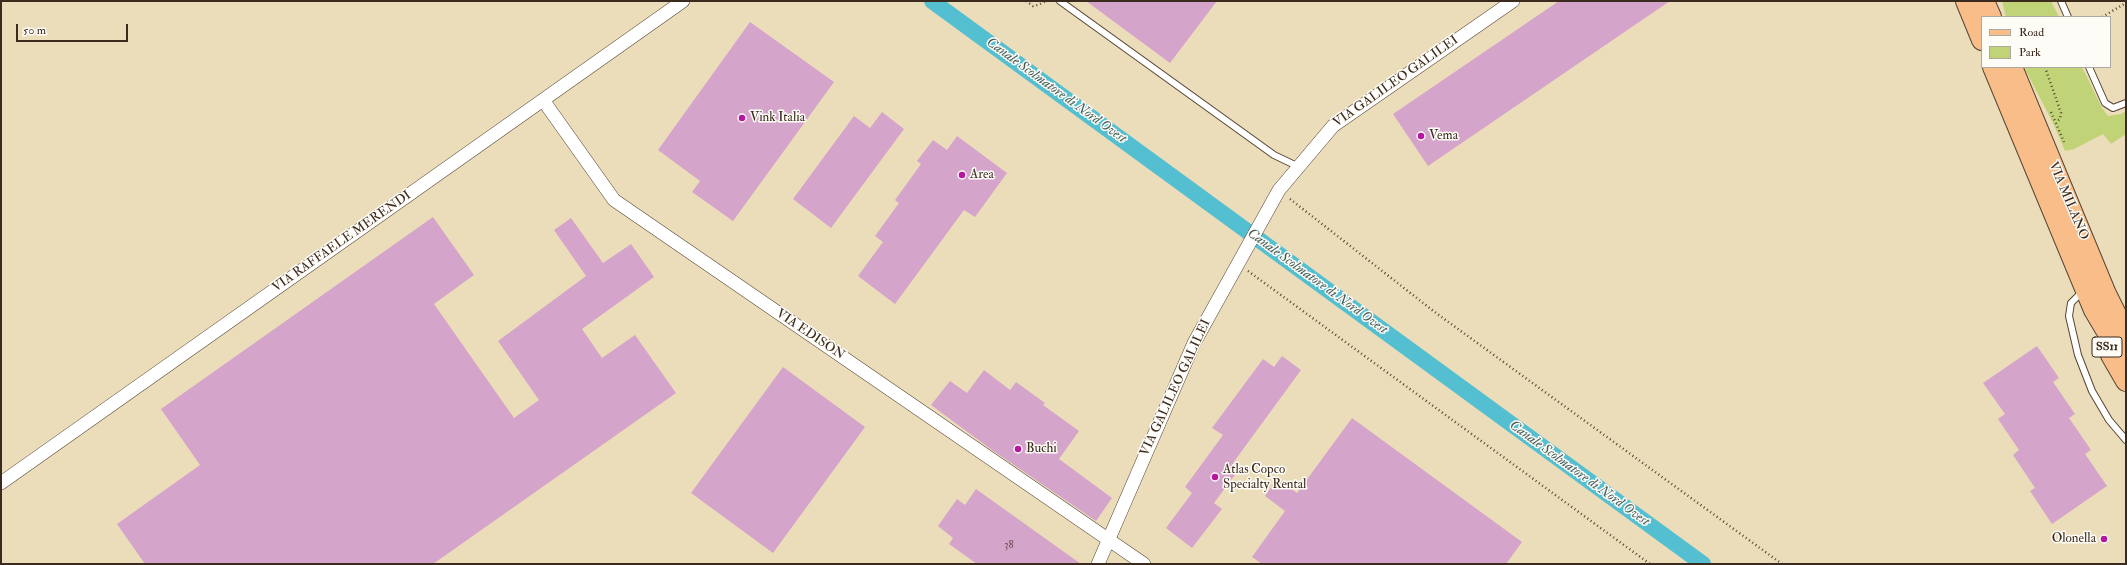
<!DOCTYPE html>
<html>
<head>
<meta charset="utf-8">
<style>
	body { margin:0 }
	#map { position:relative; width:2127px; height:565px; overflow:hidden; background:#ebddba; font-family:"IM FELL Double Pica",serif }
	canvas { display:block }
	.frame { position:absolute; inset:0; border:2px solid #3b2a1e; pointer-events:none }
	.legend { position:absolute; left:1981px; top:16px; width:130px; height:52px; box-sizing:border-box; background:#fdfcf7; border:1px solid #afa8a0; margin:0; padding:5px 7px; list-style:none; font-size:12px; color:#3b2a1e }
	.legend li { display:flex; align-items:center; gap:8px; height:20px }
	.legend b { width:20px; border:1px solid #afa8a0 }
	.scale { position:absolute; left:16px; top:24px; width:112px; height:18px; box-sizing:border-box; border:2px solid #3b2a1e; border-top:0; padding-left:5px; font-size:12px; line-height:14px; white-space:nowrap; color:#3b2a1e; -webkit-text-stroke:3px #fdfcf7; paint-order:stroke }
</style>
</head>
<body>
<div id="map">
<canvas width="2127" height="565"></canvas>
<div class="frame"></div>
<ul class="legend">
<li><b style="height:5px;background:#f8bd88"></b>Road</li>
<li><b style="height:11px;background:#c0d376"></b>Park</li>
</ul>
<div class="scale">50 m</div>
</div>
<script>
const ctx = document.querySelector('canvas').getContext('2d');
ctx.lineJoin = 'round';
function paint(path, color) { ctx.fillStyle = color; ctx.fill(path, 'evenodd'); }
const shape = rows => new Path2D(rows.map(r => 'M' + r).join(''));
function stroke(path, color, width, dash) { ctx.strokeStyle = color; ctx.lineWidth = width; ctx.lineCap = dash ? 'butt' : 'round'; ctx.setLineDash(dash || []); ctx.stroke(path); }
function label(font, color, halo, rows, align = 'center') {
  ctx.font = font + ' "IM FELL Double Pica",serif'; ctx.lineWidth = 3; ctx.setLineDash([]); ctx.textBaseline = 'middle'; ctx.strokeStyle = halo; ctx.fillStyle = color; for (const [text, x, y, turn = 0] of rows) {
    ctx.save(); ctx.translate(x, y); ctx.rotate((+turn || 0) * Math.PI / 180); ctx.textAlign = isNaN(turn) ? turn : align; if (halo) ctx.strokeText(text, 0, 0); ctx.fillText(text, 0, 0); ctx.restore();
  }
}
paint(shape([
	[2002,1,2051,1,2059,17,2006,17],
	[2024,67,2082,67,2102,108,2108,116,2121,114,2126,111,2126,134,2111,144,2103,134,2074,149,2065,151,2054,125]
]), '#c0d376');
stroke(shape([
	[932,1,1703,564]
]), '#54bfd0', 16);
paint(shape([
	[1086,1,1217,1,1170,63],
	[1559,1,1670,1,1428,166,1393,114],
	[750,22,834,82,733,221,692,192,700,181,658,150],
	[882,112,904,129,831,228,793,199,854,116,870,128],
	[957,136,1007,173,975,217,964,210,895,304,858,276,883,242,875,236,899,203,895,200,921,164,917,161,933,140,947,150],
	[433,217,474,275,434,304,514,418,539,400,498,341,586,276,554,230,571,218,603,263,631,244,654,277,582,329,602,358,635,335,676,393,433,564,145,564,117,524,200,465,161,409],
	[2037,346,2059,378,2053,382,2075,414,2069,418,2091,450,2085,454,2107,486,2052,524,2030,491,2035,488,2013,455,2019,450,1998,419,2005,414,1983,383],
	[1282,356,1301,370,1233,463,1240,468,1214,503,1222,509,1192,548,1166,528,1192,493,1185,487,1223,435,1212,428,1263,359,1274,367],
	[783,367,865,427,773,553,691,493],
	[984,370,1010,390,1016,382,1045,403,1043,405,1079,431,1059,459,1112,498,1096,521,992,450,931,405,950,381,967,393],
	[1352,418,1522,542,1506,564,1262,564,1252,557,1285,511,1265,496,1277,478,1297,493],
	[976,489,1081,564,977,564,949,544,953,538,938,526,957,499,965,505]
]), '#d5a4cb');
const service = shape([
	[1060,1,1274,155,1299,167],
	[2061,1,2068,17],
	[2089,67,2105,103,2113,108,2126,103],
	[2083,291,2071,303,2069,316,2078,355,2092,391,2109,420,2126,440]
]);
const minor = shape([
	[543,100,614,200,1144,564],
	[1,483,683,1],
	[1098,564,1194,343,1279,190,1333,126,1513,1]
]);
const primary = shape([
	[1966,1,1982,40],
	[1984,1,1991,17],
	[1993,67,2094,310,2126,364],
	[2012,67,2106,294,2126,334],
	[2111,355,2126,381]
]);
stroke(service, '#554535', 8);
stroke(minor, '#554535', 14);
stroke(primary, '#554535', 22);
stroke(shape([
	[1026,1,1033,6,1038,5,1046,1],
	[2102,17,2126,3],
	[2045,67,2061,113,2060,119,2056,122],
	[2051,112,2064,142],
	[1290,199,1436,313,1782,564],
	[1248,271,1650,564]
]), '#554535', 2.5, [1, 3]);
stroke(service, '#fff', 6);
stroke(minor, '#fff', 13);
stroke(primary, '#f8bd88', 20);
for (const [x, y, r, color] of [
	[742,118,4,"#b5179e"],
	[1421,136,4,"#b5179e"],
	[962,175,4,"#b5179e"],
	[1018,449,4,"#b5179e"],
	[1215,477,4,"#b5179e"],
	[2104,539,4,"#b5179e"]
]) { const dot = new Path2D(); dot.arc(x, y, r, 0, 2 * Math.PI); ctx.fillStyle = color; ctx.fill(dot); stroke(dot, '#fdfcf7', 1.5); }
label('11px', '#624849', null, [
	["38",1009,546]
]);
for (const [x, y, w] of [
	[2107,347,30]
]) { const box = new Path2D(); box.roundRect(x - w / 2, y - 10, w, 20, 3); ctx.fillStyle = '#fdfcf7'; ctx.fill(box); stroke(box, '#3b2a1e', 1); }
label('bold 12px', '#3b2a1e', null, [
	["SS11",2107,347]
]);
label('13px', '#3b2a1e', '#fdfcf7', [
	["VIA GALILEO GALILEI",1396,82,-35],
	["VIA MILANO",2068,201,67],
	["VIA RAFFAELE MERENDI",342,242,-35],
	["VIA EDISON",810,335,34],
	["VIA GALILEO GALILEI",1176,388,-65]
]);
label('13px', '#3b2a1e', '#fdfcf7', [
	["Vink Italia",750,118],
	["Vema",1429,136],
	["Area",970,175],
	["Buchi",1026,449],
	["Atlas Copco",1223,470],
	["Specialty Rental",1223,485],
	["Olonella",2096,539,"right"]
], 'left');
label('italic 14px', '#445e5c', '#fdfcf7', [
	["Canale Scolmatore di Nord Ovest",1056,91,36],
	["Canale Scolmatore di Nord Ovest",1317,282,36],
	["Canale Scolmatore di Nord Ovest",1579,474,36]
]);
</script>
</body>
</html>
